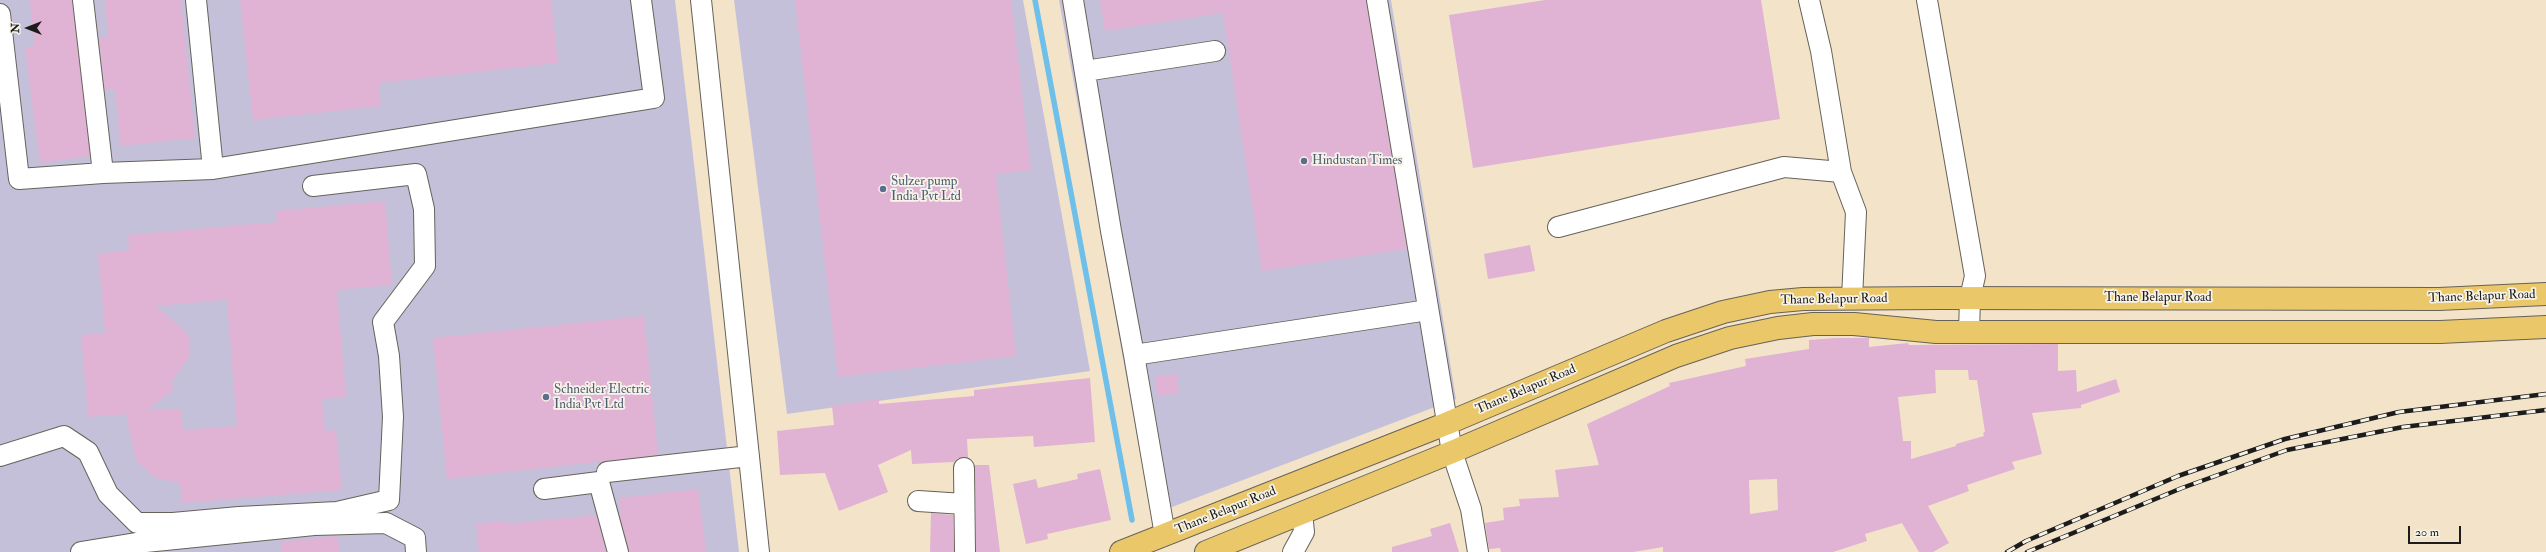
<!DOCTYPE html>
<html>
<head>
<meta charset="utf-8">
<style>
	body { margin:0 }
	#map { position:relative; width:2546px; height:552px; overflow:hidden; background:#f2e3c9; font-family:"IM FELL Double Pica",serif }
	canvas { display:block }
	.north { position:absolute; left:8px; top:8px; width:40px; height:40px; -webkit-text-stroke:3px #f7f3e8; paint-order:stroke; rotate:270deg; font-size:11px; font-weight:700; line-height:16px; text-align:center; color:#1c1c1c }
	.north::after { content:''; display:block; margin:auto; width:14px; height:18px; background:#1c1c1c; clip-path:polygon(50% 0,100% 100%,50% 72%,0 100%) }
	.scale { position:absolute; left:2408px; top:526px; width:53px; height:18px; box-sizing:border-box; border:2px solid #1c1c1c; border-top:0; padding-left:5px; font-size:12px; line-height:14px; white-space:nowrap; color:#1c1c1c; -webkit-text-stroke:3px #f7f3e8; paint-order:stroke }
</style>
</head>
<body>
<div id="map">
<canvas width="2546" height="552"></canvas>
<div class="north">N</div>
<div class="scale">20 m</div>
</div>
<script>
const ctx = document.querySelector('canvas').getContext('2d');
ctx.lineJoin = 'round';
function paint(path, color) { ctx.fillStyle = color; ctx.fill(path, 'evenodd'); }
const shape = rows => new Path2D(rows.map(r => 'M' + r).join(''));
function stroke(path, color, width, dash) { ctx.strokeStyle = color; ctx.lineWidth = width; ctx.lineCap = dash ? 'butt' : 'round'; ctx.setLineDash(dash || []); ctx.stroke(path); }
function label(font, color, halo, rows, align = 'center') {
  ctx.font = font + ' "IM FELL Double Pica",serif'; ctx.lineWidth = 3.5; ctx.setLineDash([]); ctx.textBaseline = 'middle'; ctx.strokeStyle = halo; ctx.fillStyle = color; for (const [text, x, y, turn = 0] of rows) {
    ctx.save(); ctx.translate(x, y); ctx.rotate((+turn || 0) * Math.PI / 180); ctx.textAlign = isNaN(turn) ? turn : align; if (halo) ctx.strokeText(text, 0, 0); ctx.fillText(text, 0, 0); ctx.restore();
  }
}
paint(shape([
	[0,0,675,0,739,552,0,552],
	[734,0,1023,0,1090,371,787,414],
	[1059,0,1391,0,1456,399,1151,515]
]), '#c5c0da');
stroke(shape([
	[1035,0,1132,520]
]), '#6ec0ea', 5.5);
paint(shape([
	[30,0,72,0,90,156,40,163,25,48,34,46],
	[105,0,181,0,195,138,120,146,115,89,105,90,99,38,108,37],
	[240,0,551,0,558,63,379,83,381,106,253,120],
	[795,0,1011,0,1031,170,996,174,1016,356,838,377],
	[1100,0,1366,0,1407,249,1262,271,1223,13,1105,31],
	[1545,0,1761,0,1780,119,1473,168,1449,15],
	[385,201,392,285,337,290,346,397,322,399,325,431,336,430,342,490,182,503,180,483,155,478,136,460,126,414,88,417,81,335,105,333,98,254,129,250,128,235,277,222,276,211],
	[227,300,237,426,183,430,181,410,148,409,173,390,172,381,189,357,190,339,181,327,155,306],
	[1530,245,1535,271,1488,279,1484,254],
	[644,316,658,455,447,479,433,338],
	[1836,338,1869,338,1869,347,1908,343,1909,345,2058,344,2058,371,2076,370,2077,392,2116,379,2120,392,2081,405,2081,408,2032,413,2042,454,2012,462,2015,469,1967,485,1969,491,1928,506,1949,543,1933,552,1919,552,1902,523,1865,534,1867,541,1833,552,1663,552,1663,547,1633,552,1501,552,1500,548,1489,549,1485,523,1504,520,1503,508,1520,506,1519,499,1559,497,1555,470,1599,465,1587,424,1670,386,1669,383,1746,366,1745,359,1809,349,1809,340],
	[1935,370,1968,370,1969,380,1977,380,1985,432,1983,433,1984,436,1956,444,1956,446,1911,459,1911,441,1903,441,1898,397,1936,393],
	[1777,479,1778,510,1750,514,1749,480],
	[1177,374,1179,393,1157,396,1155,377],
	[1090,378,1095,442,1034,447,1033,436,967,439,968,458,958,458,954,462,912,464,911,450,878,465,888,492,839,511,825,473,780,475,777,431,834,425,832,406,879,399,879,404,974,396,974,390],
	[975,465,989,465,1000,552,976,552],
	[1100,469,1111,520,1047,534,1048,539,1026,544,1013,484,1036,479,1038,488,1078,479,1077,474],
	[698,489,706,552,629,552,619,513,621,513,619,498],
	[931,513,953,515,954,552,930,552],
	[596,515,606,552,479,552,476,524,505,521,505,524],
	[1450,523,1459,552,1392,552,1392,547,1432,536,1430,529],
	[338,536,339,552,282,552,281,542]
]), '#e0b2d4');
const minor = shape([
	[83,0,103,173,213,169],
	[196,0,213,169,654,98,641,0],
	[701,0,759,552],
	[1073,0,1111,231,1134,355,1428,310],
	[1377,0,1452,452,1471,509,1478,552],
	[1809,0,1821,51,1841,172],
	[1927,0,1975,276,1970,298,1969,332],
	[0,14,19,179,103,173],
	[1085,71,1215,51],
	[1558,227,1784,167,1841,172,1856,212,1852,299],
	[1134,355,1165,535],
	[0,456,64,436,88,452,108,494,137,523,173,523,239,517,337,512,389,500,393,417,389,356,383,322,425,266,424,209,416,174,313,186],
	[964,468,965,552],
	[607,472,749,456],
	[544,489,599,482,618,552],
	[918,501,964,504],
	[81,552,136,543,314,525,386,523,415,538,416,552],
	[1293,552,1304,532,1302,513]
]);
const major = shape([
	[1121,552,1448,423,1666,331,1723,312,1770,302,1803,299,1936,298,2439,299,2546,294],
	[1206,552,1452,452,1676,356,1730,338,1778,328,1813,324,1854,324,1936,332,2440,332,2546,327]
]);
stroke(minor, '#676259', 22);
stroke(major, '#676259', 24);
stroke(minor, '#fff', 20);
stroke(major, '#eac769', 22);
const rail = shape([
	[2007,552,2026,541,2178,476,2285,439,2399,412,2546,394],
	[2027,552,2182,488,2287,450,2403,427,2546,410]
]);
stroke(rail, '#1c1c1c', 4.5);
stroke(rail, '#f7f3e8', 3, [9]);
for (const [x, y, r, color] of [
	[1304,161,4,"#5c6f8a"],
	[883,189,4,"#5c6f8a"],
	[546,397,4,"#5c6f8a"]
]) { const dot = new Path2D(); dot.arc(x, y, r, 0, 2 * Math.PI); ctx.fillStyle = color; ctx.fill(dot); stroke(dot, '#f7f3e8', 1.5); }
label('13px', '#4e5e75', '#f7f3e8', [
	["Hindustan Times",1312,161],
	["Sulzer pump",891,182],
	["India Pvt Ltd",891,197],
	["Schneider Electric",554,390],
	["India Pvt Ltd",554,405]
], 'left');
label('13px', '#1c1c1c', '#f7f3e8', [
	["Thane Belapur Road",2482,297,-2],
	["Thane Belapur Road",2158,298],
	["Thane Belapur Road",1834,300,-1],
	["Thane Belapur Road",1526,390,-23],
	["Thane Belapur Road",1226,511,-22]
]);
</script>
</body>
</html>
